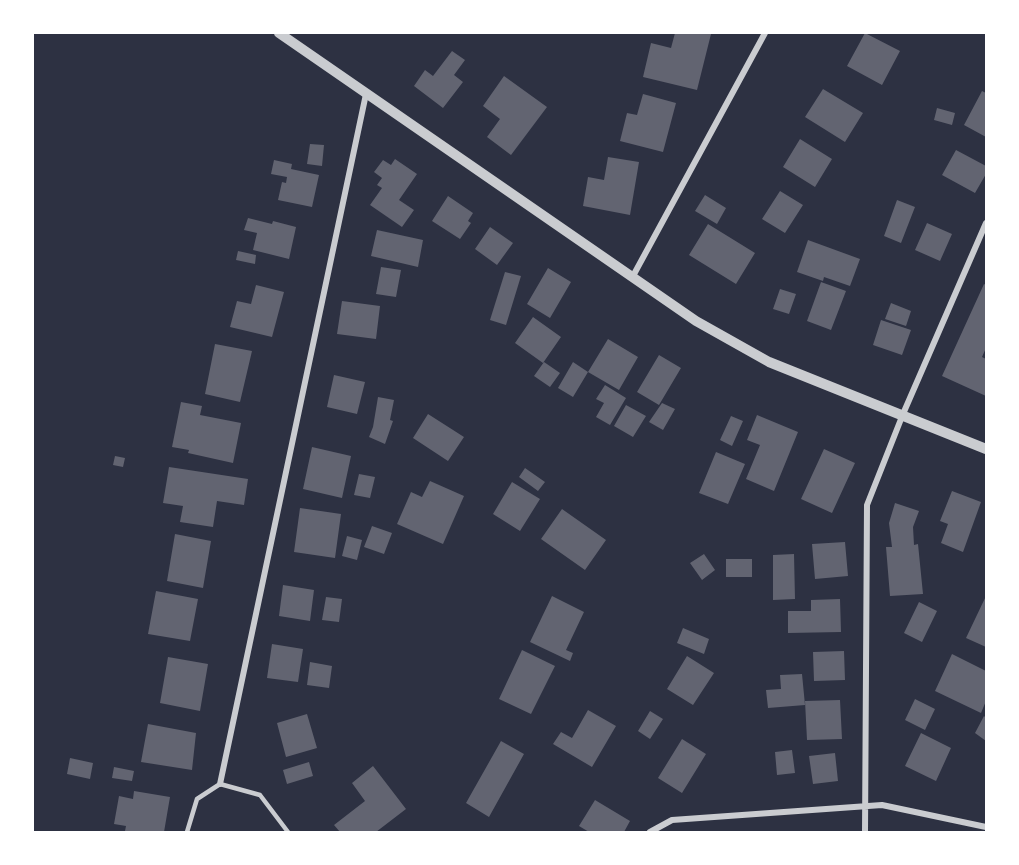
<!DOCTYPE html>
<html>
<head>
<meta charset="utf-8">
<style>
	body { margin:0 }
	#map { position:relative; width:1019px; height:865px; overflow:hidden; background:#2d3142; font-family:Literata,serif }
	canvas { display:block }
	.frame { position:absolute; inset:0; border:34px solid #fff; pointer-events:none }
</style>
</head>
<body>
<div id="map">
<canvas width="1019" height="865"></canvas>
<div class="frame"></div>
</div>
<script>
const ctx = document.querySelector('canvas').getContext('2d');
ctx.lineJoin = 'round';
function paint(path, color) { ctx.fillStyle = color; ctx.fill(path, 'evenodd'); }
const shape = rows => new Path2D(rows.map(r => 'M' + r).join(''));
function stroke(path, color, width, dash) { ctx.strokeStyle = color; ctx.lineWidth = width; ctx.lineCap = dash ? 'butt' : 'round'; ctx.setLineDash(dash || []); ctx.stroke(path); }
paint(shape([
	[675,33,711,34,697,90,643,77,651,43,671,48],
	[865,33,900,51,882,85,847,66],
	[452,51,465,60,454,75,463,82,443,108,414,86,425,70,433,76],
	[504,76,547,107,511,155,487,137,500,119,483,106],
	[823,89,863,113,845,142,805,117],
	[982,91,986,93,986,137,964,125],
	[643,94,676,103,663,152,620,141,627,113,637,115],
	[937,108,955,113,952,125,934,120],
	[800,139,832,159,815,187,783,167],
	[310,144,324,145,322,166,307,164],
	[956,150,986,166,986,174,975,193,942,175],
	[608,157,639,162,630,215,583,206,588,177,604,180],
	[395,159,417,174,399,200,414,210,402,227,370,205,382,188,377,185,382,178,374,172,383,160,391,165],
	[274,160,292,164,291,169,319,175,312,207,278,200,282,182,286,183,287,177,271,174],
	[780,191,803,205,785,233,762,219],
	[705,195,726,208,717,224,695,211],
	[448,196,473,213,468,221,471,223,460,239,432,221],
	[897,200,915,207,901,243,884,236],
	[248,218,272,224,273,221,296,227,289,259,253,250,257,233,244,230],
	[927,223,952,234,940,261,915,250],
	[708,224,755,253,736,284,689,255],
	[490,227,513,243,497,265,475,249],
	[377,230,423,240,418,267,371,256],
	[808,240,860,259,850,286,824,277,823,281,797,272],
	[238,251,256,255,255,264,236,260],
	[381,267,401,270,396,297,376,294],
	[548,268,571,282,550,318,527,304],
	[505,272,521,276,506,325,490,320],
	[821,282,846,291,831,330,807,321],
	[984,284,986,285,986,348,982,357,986,359,986,396,942,376],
	[256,285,284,292,272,337,230,327,237,301,251,304],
	[780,289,796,294,789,314,773,309],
	[342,301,380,306,376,339,337,334],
	[891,303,911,311,906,326,885,319],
	[533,317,561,337,543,363,515,343],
	[881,320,911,330,902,355,873,345],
	[608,339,638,357,619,390,588,372,573,397,558,388,573,362,588,372],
	[215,344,252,351,240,402,205,394],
	[659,355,681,368,659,405,637,392],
	[544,362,560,373,550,387,534,376],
	[334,375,365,382,357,414,327,407],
	[605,385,626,398,610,425,596,417,604,403,596,399],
	[378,397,394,400,390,420,393,421,385,444,369,437,373,427],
	[181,402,202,406,200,415,241,423,233,463,188,453,189,450,172,447],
	[662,403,675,409,663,430,649,422],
	[626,405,646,416,633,437,614,426],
	[428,414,464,437,448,461,413,438],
	[757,415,798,432,774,491,746,479,760,445,747,440],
	[731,416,743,421,732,446,720,440],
	[312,447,351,456,342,498,303,489],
	[824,449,855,463,832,513,801,499],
	[716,452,745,464,728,504,699,493],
	[115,456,125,458,123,467,113,465],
	[169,467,248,479,244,505,217,501,213,527,180,522,183,506,163,503],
	[525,468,545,482,538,491,519,477],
	[359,474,375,477,370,498,354,495],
	[430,481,464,496,443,544,397,524,411,492,422,497],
	[512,482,540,499,520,531,493,514],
	[952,491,981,502,963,552,941,543,948,524,940,521],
	[895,503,919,511,913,527,914,545,918,544,923,594,890,596,886,547,892,547,889,523],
	[300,508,341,514,335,558,294,552],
	[562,509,606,540,585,570,541,539],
	[372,526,392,533,384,554,364,547],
	[175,534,211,541,203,588,167,581],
	[347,536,362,540,357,560,342,556],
	[845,542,848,576,815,579,812,544],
	[704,554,715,570,702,580,690,563],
	[794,554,795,599,773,600,773,555],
	[726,559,752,559,752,577,726,577],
	[283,585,314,590,310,621,279,616],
	[156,591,198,599,190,641,148,634],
	[552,596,584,612,566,650,573,653,570,661,530,642],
	[986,596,986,647,966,638],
	[326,597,342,599,339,622,322,620],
	[840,599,841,632,788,633,788,611,811,611,811,600],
	[919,602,937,611,922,642,904,633],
	[683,628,709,639,704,654,677,643],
	[272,644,303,649,298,682,267,678],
	[522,650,555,666,531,714,499,699],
	[844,651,845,680,814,681,813,652],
	[952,654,986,671,986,701,981,713,935,691],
	[687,656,714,673,693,705,667,689],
	[168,657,208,664,200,711,160,703],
	[310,662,332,666,329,688,307,685],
	[802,674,805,705,768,708,766,690,781,689,780,675],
	[915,699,935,709,925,730,905,720],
	[840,700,842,739,807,740,805,701],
	[588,710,616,726,592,767,553,744,561,732,572,738],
	[650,711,663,719,650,739,638,731],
	[307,714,317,748,286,757,277,723],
	[984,716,986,718,986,741,975,733],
	[148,724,196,733,192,770,141,762],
	[921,733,951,748,936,781,905,766],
	[682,739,706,754,682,793,658,778],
	[501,741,524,754,489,817,466,803],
	[792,750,795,773,777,775,775,752],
	[835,753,838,781,813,784,809,756],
	[70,758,93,763,90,779,67,774],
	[309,762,313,776,287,784,283,770],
	[373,766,406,809,376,832,340,832,334,825,365,801,352,783],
	[114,767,134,771,132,781,112,778],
	[134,791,170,797,164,832,129,832,125,831,126,826,114,824,119,796,133,799],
	[595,800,630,821,624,832,589,832,579,826]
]), '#626471');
stroke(shape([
	[187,832,197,799,220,784,260,795,288,832]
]), '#caccd0', 4.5);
stroke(shape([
	[633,276,765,33],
	[220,784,366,94],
	[650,832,672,820,882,805,986,827],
	[865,832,867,505,903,414,986,223]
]), '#caccd0', 6);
stroke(shape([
	[279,33,696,321,769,362,986,449]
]), '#caccd0', 10);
</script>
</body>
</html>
